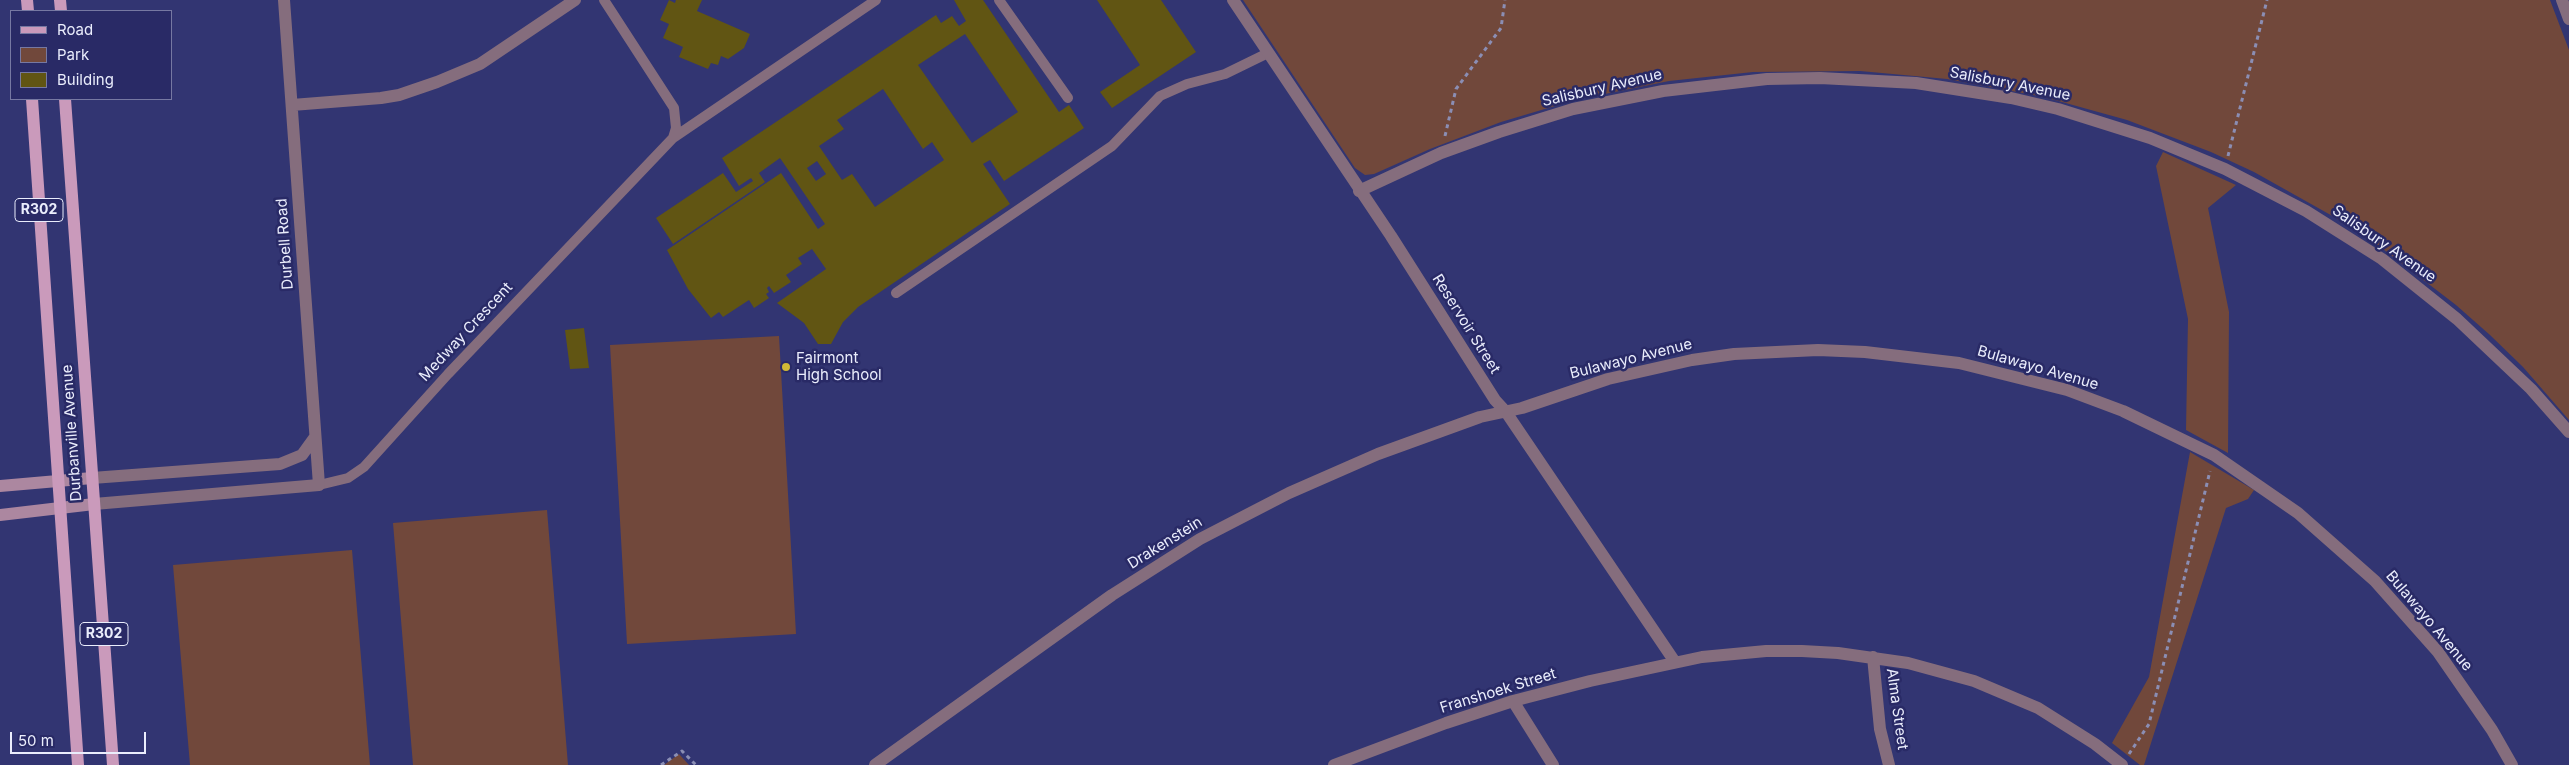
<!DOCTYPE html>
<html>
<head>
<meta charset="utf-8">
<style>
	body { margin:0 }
	#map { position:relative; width:2569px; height:765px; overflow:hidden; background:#323572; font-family:Inter,sans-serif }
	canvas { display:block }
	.legend { position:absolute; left:10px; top:10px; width:162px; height:90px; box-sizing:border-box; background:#292a66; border:1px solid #7678a2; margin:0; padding:6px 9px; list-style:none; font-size:15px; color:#eaedfc }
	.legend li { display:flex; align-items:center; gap:10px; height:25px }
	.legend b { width:25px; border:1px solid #7678a2 }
	.scale { position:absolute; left:10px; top:732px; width:136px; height:22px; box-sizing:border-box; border:2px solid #eaedfc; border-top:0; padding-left:6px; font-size:15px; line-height:18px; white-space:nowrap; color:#eaedfc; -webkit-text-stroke:4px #292a66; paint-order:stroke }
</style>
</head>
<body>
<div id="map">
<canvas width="2569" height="765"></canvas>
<ul class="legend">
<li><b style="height:6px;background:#ca9abb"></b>Road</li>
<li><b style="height:14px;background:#71483b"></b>Park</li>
<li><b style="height:14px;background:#615513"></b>Building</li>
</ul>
<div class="scale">50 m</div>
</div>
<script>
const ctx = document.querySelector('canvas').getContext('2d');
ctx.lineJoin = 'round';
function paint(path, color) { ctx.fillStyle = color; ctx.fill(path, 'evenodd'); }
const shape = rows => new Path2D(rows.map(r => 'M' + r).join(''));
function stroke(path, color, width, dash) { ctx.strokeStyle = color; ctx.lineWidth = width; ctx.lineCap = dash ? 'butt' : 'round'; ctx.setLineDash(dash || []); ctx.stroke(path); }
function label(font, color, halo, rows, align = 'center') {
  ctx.font = font + ' Inter,sans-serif'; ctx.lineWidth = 5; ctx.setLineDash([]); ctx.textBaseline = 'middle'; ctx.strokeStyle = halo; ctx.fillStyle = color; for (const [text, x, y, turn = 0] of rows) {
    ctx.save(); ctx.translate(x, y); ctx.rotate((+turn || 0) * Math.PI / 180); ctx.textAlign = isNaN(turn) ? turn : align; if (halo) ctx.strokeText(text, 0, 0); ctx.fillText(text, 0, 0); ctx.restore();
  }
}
paint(shape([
	[1243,0,2550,0,2569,50,2569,420,2523,367,2490,335,2456,305,2379,246,2336,218,2254,172,2211,152,2127,120,2044,97,1947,79,1860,71,1753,72,1669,81,1575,100,1501,122,1430,149,1374,174,1365,175,1355,168],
	[2163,152,2236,185,2208,208,2229,312,2228,453,2186,430,2188,319,2156,166],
	[779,336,796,634,627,644,610,345],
	[2190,452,2254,490,2248,499,2226,508,2144,765,2140,765,2112,743,2149,677],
	[547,510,568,765,413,765,393,523],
	[352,550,370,765,190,765,173,565],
	[679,754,689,765,664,765]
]), '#71483b');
paint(shape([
	[669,0,675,3,676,0,702,0,697,11,750,34,744,48,728,59,721,56,718,65,711,63,708,69,679,57,683,47,663,38,669,24,660,20],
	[954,0,983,0,1059,112,1069,105,1084,128,1004,181,990,160,983,164,1010,204,858,307,843,322,831,344,818,344,804,323,777,303,826,269,812,249,798,258,802,264,786,275,791,282,774,293,769,286,767,288,769,292,766,294,769,298,754,308,749,300,723,317,719,312,711,318,688,289,667,250,781,173,818,229,825,224,780,158,759,173,765,182,673,244,656,218,723,173,736,192,753,181,751,178,739,186,722,158,936,15,941,23,952,16,959,26,966,21],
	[965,34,1018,112,972,143,918,65],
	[883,89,923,149,932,142,944,160,875,207,852,174,842,180,819,146,844,129,837,120],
	[817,161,826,174,816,181,807,168],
	[1097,0,1161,0,1196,52,1112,108,1100,92,1140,65],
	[584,328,589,368,570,369,565,330]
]), '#615513');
stroke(shape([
	[1445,136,1456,89,1501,28,1505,0],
	[2228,156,2267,0],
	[2129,754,2149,724,2210,471],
	[661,765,682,751,696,765]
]), '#8b8eb4', 3, [4, 4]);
stroke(shape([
	[999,0,1068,98],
	[673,138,876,0],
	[896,293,1112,146,1160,96,1187,84,1225,74,1268,53],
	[319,485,348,478,364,467,448,374,673,138,676,128,674,108,604,0]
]), '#856d7d', 10);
stroke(shape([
	[1233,0,1391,236,1495,400,1506,412,1675,662],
	[2562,0,2569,19],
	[292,105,381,98,399,95,437,82,480,64,575,0],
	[1359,191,1441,153,1499,132,1573,109,1663,91,1767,79,1820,78,1916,83,2011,98,2058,109,2150,138,2225,169,2306,211,2382,259,2457,319,2531,389,2569,432],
	[92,478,280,464,302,455,315,437],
	[94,504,319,485,284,0],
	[1873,657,1880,729,1889,765],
	[1513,701,1553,765],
	[875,765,1112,595,1200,539,1289,493,1378,454,1480,417,1522,408,1608,379,1692,360,1734,354,1818,350,1865,352,1959,363,2067,390,2123,411,2214,455,2298,513,2375,581,2438,652,2492,730,2512,765],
	[1334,765,1446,723,1513,701,1590,681,1702,657,1766,651,1802,651,1838,653,1908,663,1974,681,2038,708,2095,744,2122,765]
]), '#856d7d', 12);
stroke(shape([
	[0,486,92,478],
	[0,515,94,504]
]), '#ac87a0', 12);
stroke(shape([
	[27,0,28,11],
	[60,0,61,11],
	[32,99,78,765],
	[65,99,113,765]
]), '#ca9abb', 12);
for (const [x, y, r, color] of [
	[786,367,5,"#d0b836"]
]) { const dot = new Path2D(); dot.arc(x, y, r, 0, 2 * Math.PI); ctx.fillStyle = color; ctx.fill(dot); stroke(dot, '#292a66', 2); }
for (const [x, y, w] of [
	[39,210,48],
	[104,634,48]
]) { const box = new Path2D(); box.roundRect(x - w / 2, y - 11.5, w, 23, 4); ctx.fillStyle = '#292a66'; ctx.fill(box); stroke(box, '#eaedfc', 1); }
label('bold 14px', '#eaedfc', null, [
	["R302",39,210],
	["R302",104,634]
]);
label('15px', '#eaedfc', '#292a66', [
	["Salisbury Avenue",2010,84,11],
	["Salisbury Avenue",1602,88,-13],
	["Durbell Road",285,244,-94],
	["Salisbury Avenue",2384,244,35],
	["Reservoir Street",1466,324,58],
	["Medway Crescent",466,332,-47],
	["Bulawayo Avenue",1631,359,-14],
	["Bulawayo Avenue",2038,368,16],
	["Durbanville Avenue",72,433,-94],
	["Drakenstein",1165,543,-32],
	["Bulawayo Avenue",2429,621,50],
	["Franshoek Street",1498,691,-17],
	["Alma Street",1897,709,82]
]);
label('15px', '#eaedfc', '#292a66', [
	["Fairmont",796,358],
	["High School",796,375]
], 'left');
</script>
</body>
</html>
